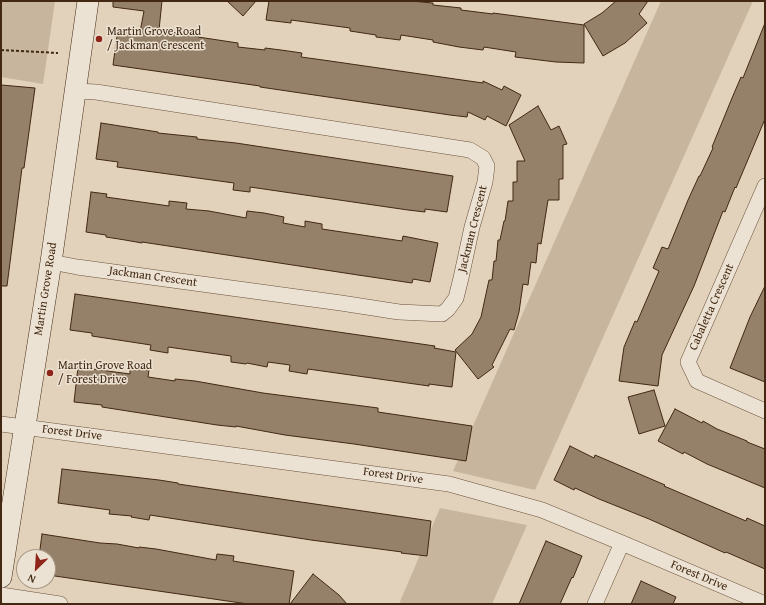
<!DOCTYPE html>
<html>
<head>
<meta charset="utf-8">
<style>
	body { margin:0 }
	#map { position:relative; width:766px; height:605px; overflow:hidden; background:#e2d2bb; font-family:"Gentium Book Plus",serif }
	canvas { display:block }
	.frame { position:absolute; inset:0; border:2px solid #422812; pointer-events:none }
	.north { position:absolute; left:16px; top:549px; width:40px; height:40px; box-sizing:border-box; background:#ece2d3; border:1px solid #a89886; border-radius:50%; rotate:205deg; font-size:11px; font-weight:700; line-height:16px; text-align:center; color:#422812 }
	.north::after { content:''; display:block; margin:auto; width:14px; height:18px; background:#8f2418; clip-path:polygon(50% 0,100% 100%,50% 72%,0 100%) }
</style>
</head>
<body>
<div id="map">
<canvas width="766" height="605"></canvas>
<div class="frame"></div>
<div class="north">N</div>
</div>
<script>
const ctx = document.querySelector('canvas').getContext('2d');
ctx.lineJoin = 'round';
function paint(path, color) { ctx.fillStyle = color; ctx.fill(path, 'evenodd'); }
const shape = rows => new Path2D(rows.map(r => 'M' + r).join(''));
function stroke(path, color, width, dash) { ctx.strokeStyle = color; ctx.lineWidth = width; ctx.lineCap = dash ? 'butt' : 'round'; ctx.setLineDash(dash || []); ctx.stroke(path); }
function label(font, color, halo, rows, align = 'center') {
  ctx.font = font + ' "Gentium Book Plus",serif'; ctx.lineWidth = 3; ctx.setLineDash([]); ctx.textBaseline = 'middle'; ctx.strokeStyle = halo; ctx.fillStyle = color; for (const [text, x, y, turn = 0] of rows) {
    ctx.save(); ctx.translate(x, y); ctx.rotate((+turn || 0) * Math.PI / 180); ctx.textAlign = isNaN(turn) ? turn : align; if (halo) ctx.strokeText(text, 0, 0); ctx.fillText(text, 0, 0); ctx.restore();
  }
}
paint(shape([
	[1,1,55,1,43,84,1,77],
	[661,1,753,1,535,490,453,471],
	[440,508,527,525,492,604,399,604]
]), '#c7b59e');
const building = shape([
	[113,1,162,1,159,30,182,34,182,29,198,31,198,37,238,43,238,47,265,50,265,48,281,50,302,53,301,57,323,60,455,79,483,83,483,81,502,90,504,86,521,95,506,126,487,116,485,120,468,112,467,117,450,115,260,87,260,86,113,65,118,29,140,32,144,11,113,7,113,1],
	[227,1,256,1,243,16,227,1],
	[269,1,411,1,433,3,433,5,461,8,461,10,493,14,493,13,584,25,584,63,556,62,515,57,516,52,484,47,483,50,459,47,433,42,433,40,401,35,400,40,376,37,376,35,350,31,350,28,291,20,291,23,266,20,269,1],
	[616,1,648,1,639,14,647,23,625,43,603,56,584,24,602,13,616,1],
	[765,23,765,119,736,188,735,187,725,212,723,211,694,286,662,355,658,386,619,381,624,347,635,321,637,322,659,271,653,268,662,247,668,249,688,200,699,176,700,176,713,148,712,147,732,98,741,77,743,78,765,23],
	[1,85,35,88,24,168,22,168,7,286,1,286,1,85],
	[538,106,551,130,559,126,567,144,563,145,563,179,559,179,559,200,548,200,541,244,538,243,536,263,531,262,528,285,523,284,519,312,514,330,510,329,492,365,494,367,478,379,455,350,472,334,481,317,489,280,492,280,494,261,496,261,498,240,500,240,504,221,505,221,508,201,513,201,513,182,517,182,517,161,525,161,509,125,538,106],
	[101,123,158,132,158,133,197,137,197,139,236,143,453,176,447,212,425,209,425,212,408,210,250,187,250,192,233,190,234,183,117,167,118,162,96,159,101,123],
	[91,192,107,194,106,197,169,206,169,201,187,203,186,209,209,211,246,218,247,211,264,213,284,217,283,223,305,227,305,221,322,224,322,229,402,241,403,236,438,243,430,282,413,279,412,283,358,275,142,242,142,243,125,240,106,237,106,235,86,232,91,192],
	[765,286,765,382,730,368,750,317,765,286],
	[75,294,435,346,434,348,456,352,452,387,429,384,429,386,308,369,307,374,289,371,290,365,268,362,267,367,247,363,246,364,231,362,231,356,168,347,168,353,150,350,151,345,92,336,92,333,70,330,75,294],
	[78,367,130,374,130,367,149,370,148,377,175,381,175,379,195,381,263,393,378,408,378,412,472,426,466,461,354,444,285,435,236,426,236,427,217,425,102,407,102,405,74,402,78,367],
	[654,390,665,426,639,434,628,397,654,390],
	[675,409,702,423,703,421,717,429,747,441,747,442,765,449,765,488,707,464,684,452,683,454,658,441,675,409],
	[570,446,594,458,595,455,665,485,664,486,746,521,747,518,765,526,765,569,726,552,725,553,649,519,599,499,575,488,574,490,554,480,570,446],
	[62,469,159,480,178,483,178,484,431,521,427,556,401,553,402,552,311,540,150,515,149,520,131,517,132,516,109,514,110,510,58,503,62,469],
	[42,534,100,543,117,544,139,548,139,547,156,549,216,560,217,554,234,556,233,561,294,571,289,604,248,604,48,575,48,557,39,557,42,534],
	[546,541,582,556,573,578,572,577,560,604,519,604,546,541],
	[313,574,339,595,347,604,290,604,313,574],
	[641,581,676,597,673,604,631,604,641,581]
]);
paint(building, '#95806a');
stroke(building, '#422812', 1);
const street = shape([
	[765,186,688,362,697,381,765,411],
	[51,262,77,267,341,303,399,312,442,314,448,309,456,298,461,278,472,227,485,182,487,166,483,158,470,150,96,92,76,91],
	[1,424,449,484,542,510,622,543,765,604],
	[1,595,60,604],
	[595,604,622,543]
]);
const secondary = shape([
	[1,577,51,262,88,1]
]);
stroke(street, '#6a523c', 16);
stroke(secondary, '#422812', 22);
stroke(shape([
	[1,50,58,53]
]), '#422812', 2, [3, 2]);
stroke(street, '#ece2d3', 15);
stroke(secondary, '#ece2d3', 21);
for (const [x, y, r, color] of [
	[99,39,4,"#8f2418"],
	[50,373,4,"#8f2418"]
]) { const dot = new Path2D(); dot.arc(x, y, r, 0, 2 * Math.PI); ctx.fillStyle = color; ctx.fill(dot); stroke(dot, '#ece2d3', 1.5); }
label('12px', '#422812', '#ece2d3', [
	["Martin Grove Road",107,32],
	["/ Jackman Crescent",107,46],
	["Martin Grove Road",58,366],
	["/ Forest Drive",58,380]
], 'left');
label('12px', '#422812', '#ece2d3', [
	["Jackman Crescent",473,229,-76],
	["Jackman Crescent",153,277,8],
	["Martin Grove Road",46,289,-81],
	["Cabaletta Crescent",712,307,-66],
	["Forest Drive",72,433,7],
	["Forest Drive",393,476,8],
	["Forest Drive",699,576,23]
]);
</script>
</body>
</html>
